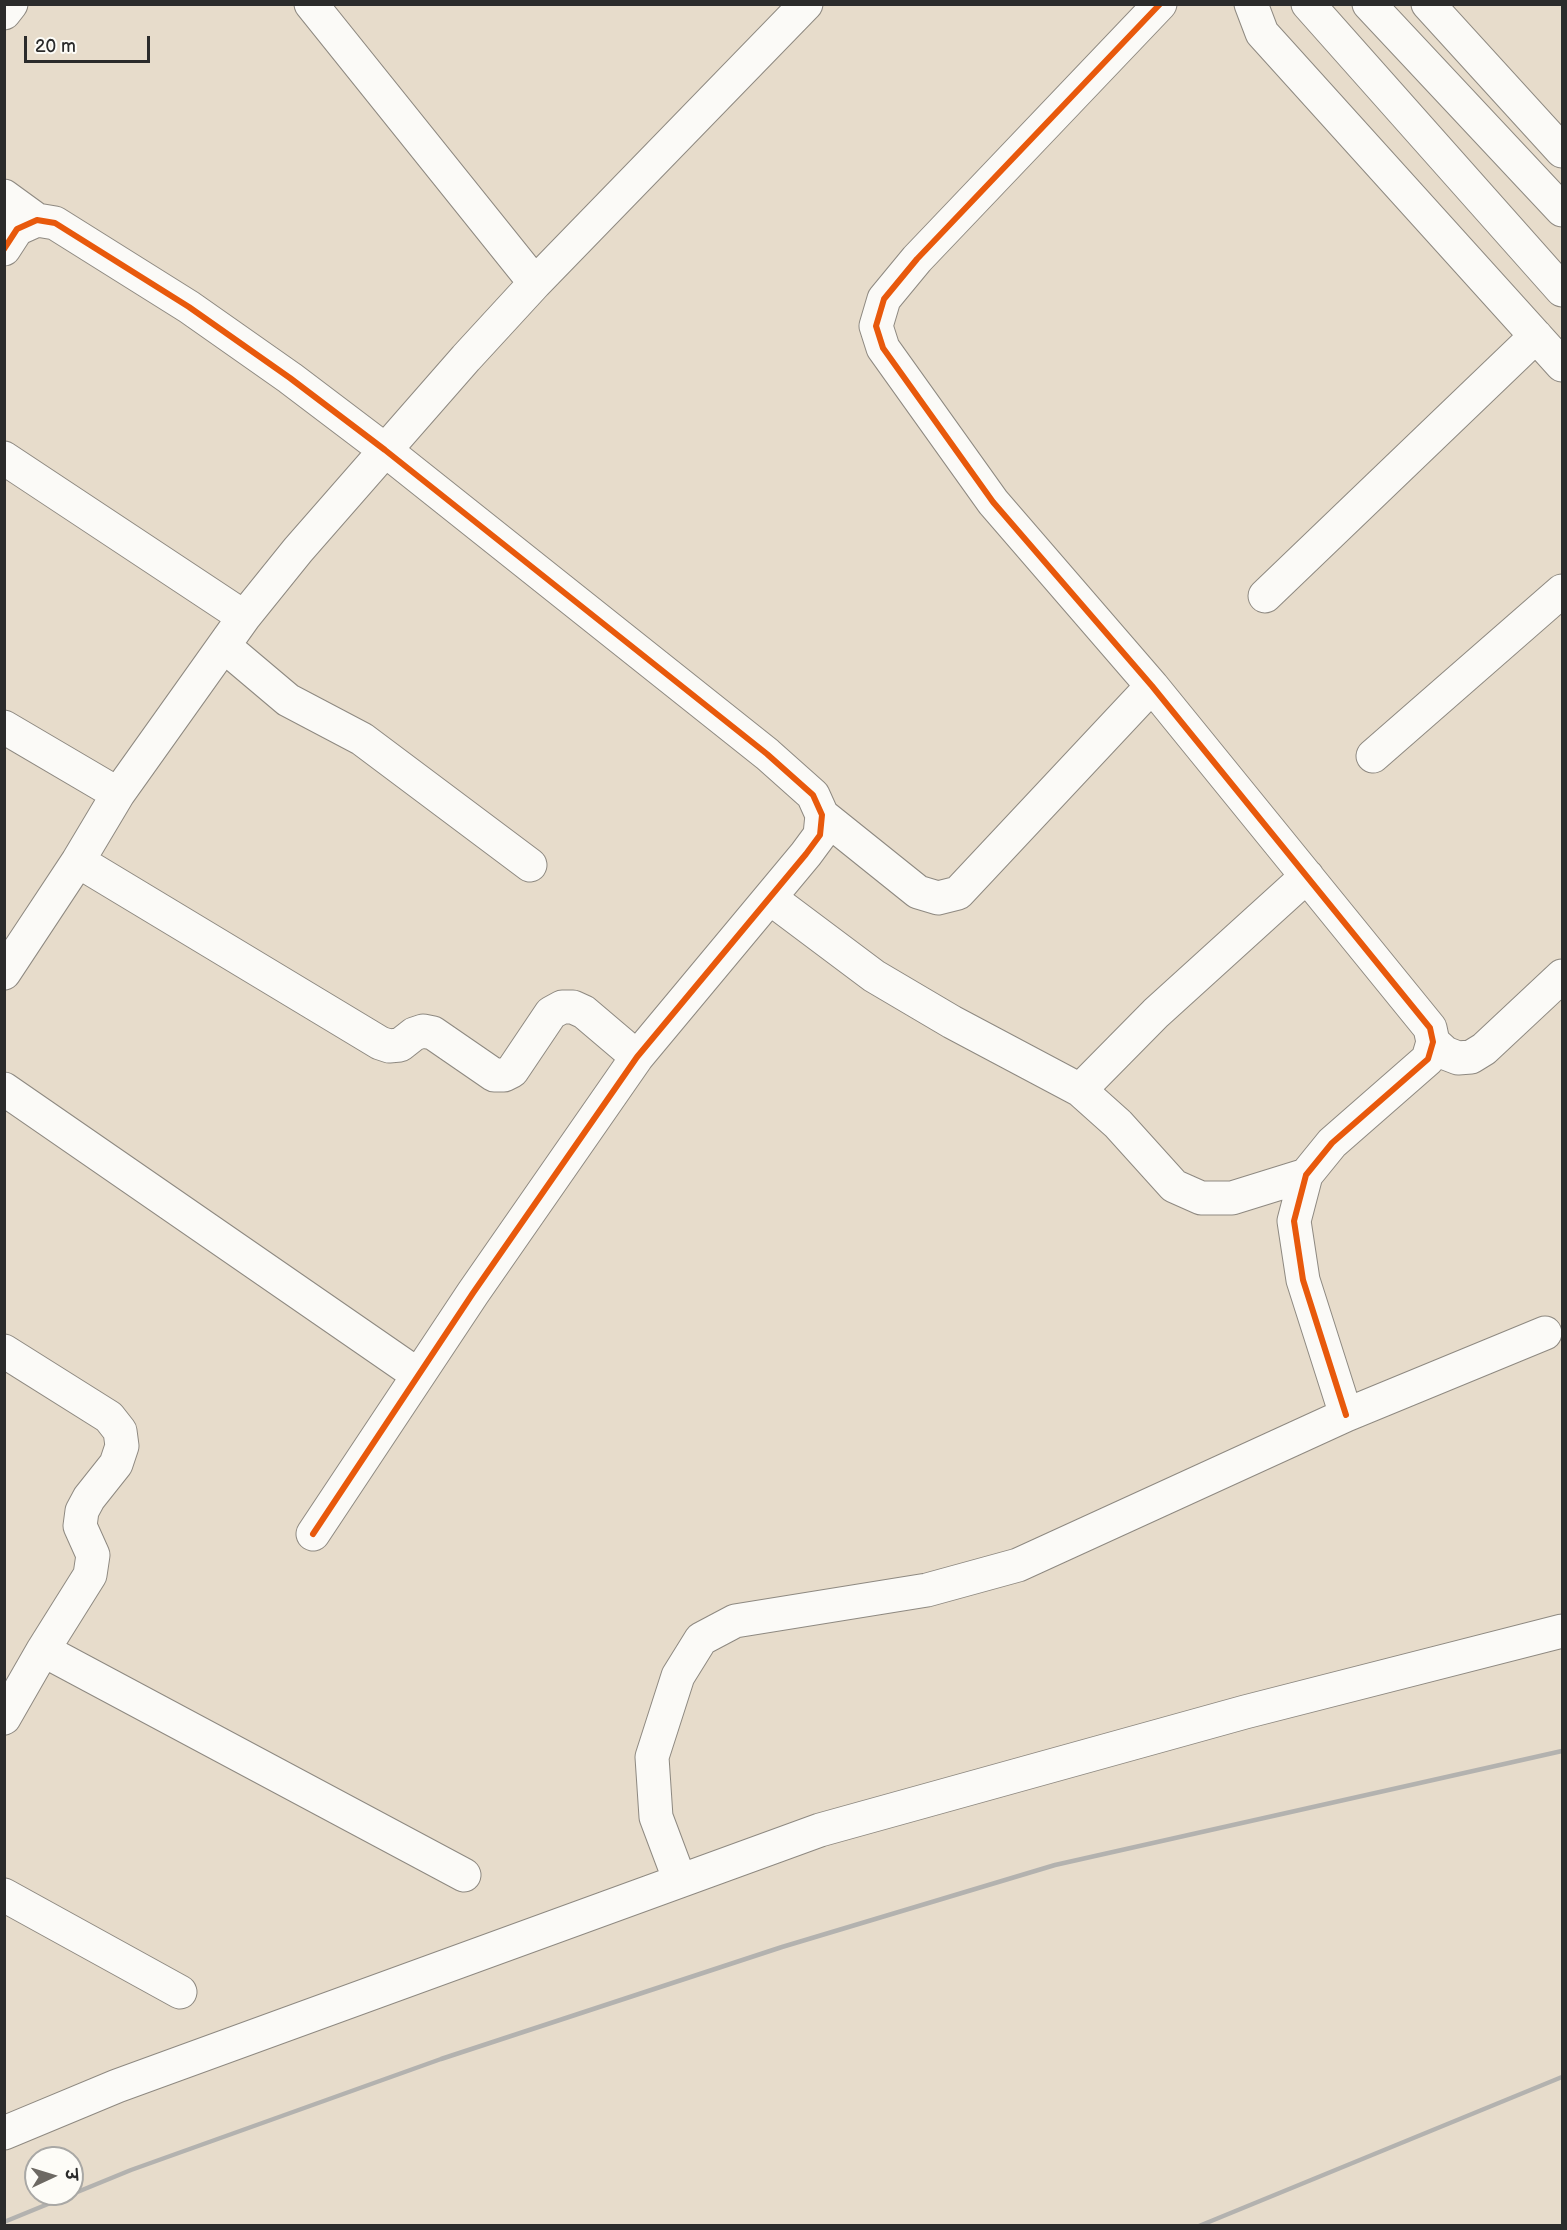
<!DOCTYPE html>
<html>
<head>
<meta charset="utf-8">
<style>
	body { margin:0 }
	#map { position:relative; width:1567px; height:2230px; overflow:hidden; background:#e7dccb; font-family:"Balsamiq Sans","Playpen Sans Deva",sans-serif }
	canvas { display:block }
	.frame { position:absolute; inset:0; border:6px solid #2b2b2b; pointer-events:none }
	.north { position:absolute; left:24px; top:2146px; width:60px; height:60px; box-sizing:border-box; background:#fdfcf7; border:2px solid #a9a8a5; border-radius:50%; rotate:86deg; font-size:16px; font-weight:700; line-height:24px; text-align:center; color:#2b2b2b }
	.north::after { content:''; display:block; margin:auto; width:21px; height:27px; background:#6d6963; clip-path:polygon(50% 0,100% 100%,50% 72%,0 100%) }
	.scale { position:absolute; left:24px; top:36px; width:126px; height:27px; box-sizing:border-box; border:3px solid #2b2b2b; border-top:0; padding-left:8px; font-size:18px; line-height:21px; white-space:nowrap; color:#2b2b2b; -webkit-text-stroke:4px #fdfcf7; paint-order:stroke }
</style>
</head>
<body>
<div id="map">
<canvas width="1567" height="2230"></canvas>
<div class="frame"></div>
<div class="north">उ</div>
<div class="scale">20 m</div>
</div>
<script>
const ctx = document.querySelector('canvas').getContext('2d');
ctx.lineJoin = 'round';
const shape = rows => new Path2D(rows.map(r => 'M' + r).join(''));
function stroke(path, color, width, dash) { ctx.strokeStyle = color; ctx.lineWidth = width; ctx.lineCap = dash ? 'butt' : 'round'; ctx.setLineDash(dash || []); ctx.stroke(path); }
const minor = shape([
	[311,4,535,283],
	[1160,4,917,259,884,299,876,326,883,348,993,502,1152,686,1430,1028,1433,1042,1428,1059,1332,1143,1306,1175,1294,1221,1303,1280,1346,1415],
	[1251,4,1262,33,1562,365],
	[1428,4,1562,151],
	[4,13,11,4],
	[4,196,37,220],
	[4,249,17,229,37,220,55,223,189,307,290,378,385,450,767,754,813,795,822,815,820,835,806,854,637,1057,473,1293,313,1534],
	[4,458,244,617],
	[1265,596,1536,336],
	[224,646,288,700,362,739,530,865],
	[4,727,118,794],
	[1373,756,1562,591],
	[822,815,918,892,938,898,958,893,1152,686],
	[78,861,380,1043,389,1046,400,1045,414,1034,423,1031,433,1033,494,1075,504,1075,512,1071,551,1013,562,1007,573,1007,584,1012,637,1057],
	[770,898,874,976,952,1022,1080,1090,1118,1124,1174,1186,1201,1198,1232,1198,1306,1175],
	[4,973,78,861,118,794,244,617,298,550,466,358,535,283,806,4],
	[1433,1042,1445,1053,1458,1058,1471,1057,1484,1049,1562,976],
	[4,1089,418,1375],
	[1080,1090,1156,1013,1307,876],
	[4,1351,109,1417,120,1431,122,1446,116,1464,89,1498,82,1511,80,1526,93,1555,90,1575,43,1650,4,1718],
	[43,1650,464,1875],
	[680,1881,656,1817,652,1757,678,1676,701,1639,735,1621,927,1590,1018,1565,1346,1415,1545,1333],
	[4,1895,180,1992],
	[4,2133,117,2086,820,1830,1245,1712,1562,1631]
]);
const major = shape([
	[1308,4,1562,290],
	[1369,4,1562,210]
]);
stroke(minor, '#8e8981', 35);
stroke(major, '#8e8981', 35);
stroke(minor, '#fbfaf7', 33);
stroke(major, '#fbfaf7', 33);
stroke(shape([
	[4,2222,131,2170,441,2059,782,1947,1055,1865,1562,1751],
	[1199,2226,1562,2077]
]), '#b3b2af', 4.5);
stroke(shape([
	[1160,4,917,259,884,299,876,326,883,348,993,502,1152,686,1430,1028,1433,1042,1428,1059,1332,1143,1306,1175,1294,1221,1303,1280,1346,1415],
	[4,249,17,229,37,220,55,223,189,307,290,378,385,450,767,754,813,795,822,815,820,835,806,854,637,1057,473,1293,313,1534]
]), '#e8590c', 6);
</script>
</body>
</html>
